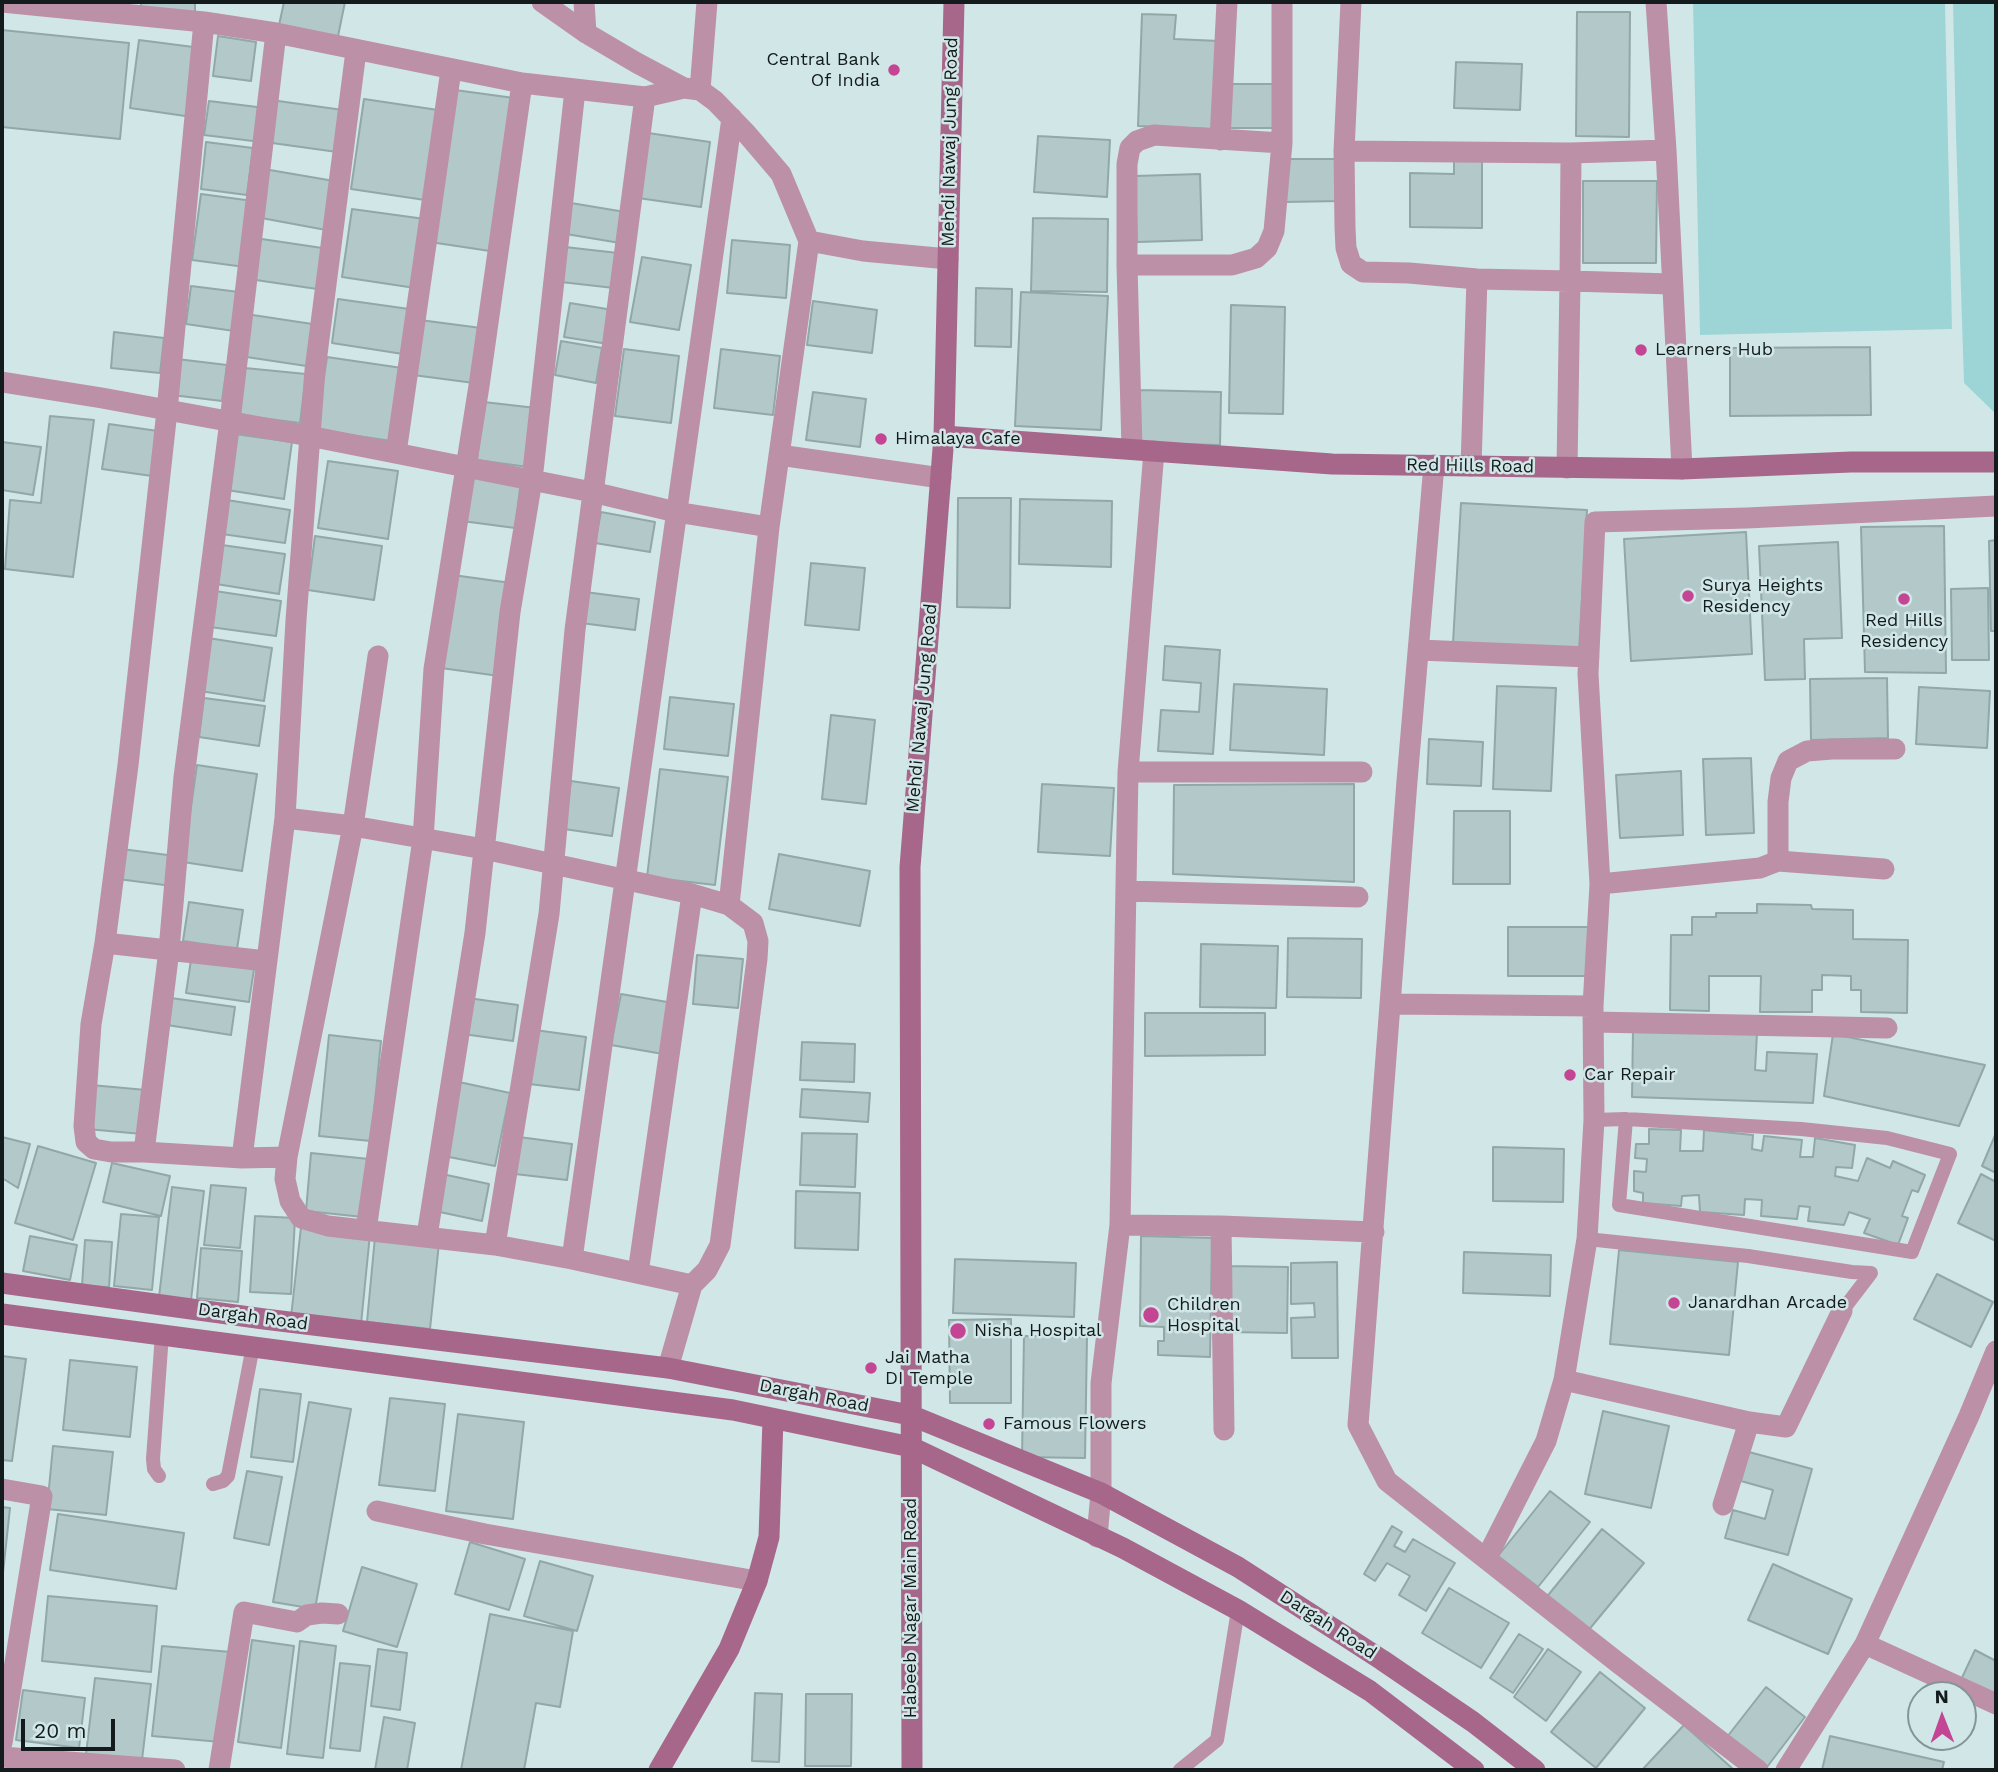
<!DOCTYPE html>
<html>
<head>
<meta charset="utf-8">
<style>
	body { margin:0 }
	#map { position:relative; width:1998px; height:1772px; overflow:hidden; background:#d1e7e7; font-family:"Work Sans",sans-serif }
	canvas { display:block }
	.frame { position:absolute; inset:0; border:4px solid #141b1c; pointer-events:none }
	.north { position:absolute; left:1907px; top:1681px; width:70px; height:70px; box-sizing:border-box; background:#d1e7e7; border:2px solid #859596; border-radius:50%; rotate:359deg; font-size:19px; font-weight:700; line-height:28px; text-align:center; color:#141b1c }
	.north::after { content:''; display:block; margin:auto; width:24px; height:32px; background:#c34593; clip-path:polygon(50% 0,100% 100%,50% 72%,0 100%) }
	.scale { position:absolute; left:21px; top:1719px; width:94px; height:32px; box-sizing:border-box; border:4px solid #141b1c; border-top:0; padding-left:9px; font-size:21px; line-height:24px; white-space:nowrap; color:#141b1c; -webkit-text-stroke:5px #d1e7e7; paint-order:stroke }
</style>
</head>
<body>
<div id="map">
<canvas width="1998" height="1772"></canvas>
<div class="frame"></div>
<div class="north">N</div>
<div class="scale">20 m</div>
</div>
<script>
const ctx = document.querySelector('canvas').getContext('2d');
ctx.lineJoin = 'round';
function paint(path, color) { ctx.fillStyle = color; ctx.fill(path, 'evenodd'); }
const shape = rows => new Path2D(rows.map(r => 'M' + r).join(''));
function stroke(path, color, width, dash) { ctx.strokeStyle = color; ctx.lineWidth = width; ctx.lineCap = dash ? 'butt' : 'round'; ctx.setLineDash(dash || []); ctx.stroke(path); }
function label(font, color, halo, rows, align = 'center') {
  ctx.font = font + ' "Work Sans",sans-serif'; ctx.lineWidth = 5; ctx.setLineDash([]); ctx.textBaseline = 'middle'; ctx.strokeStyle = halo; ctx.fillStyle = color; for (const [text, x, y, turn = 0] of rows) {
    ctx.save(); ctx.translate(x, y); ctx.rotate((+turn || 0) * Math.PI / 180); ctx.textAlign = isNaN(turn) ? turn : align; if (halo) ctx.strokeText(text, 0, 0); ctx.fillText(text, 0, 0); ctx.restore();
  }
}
paint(shape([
	[1693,2,1945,2,1952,329,1700,335],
	[1953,2,1996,2,1996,414,1964,383,1956,136]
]), '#9dd5d7');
const building = shape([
	[141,2,195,2,195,15,141,14,141,2],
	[284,2,345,2,337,41,278,30,284,2],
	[1577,12,1630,12,1629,137,1576,136,1577,12],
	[1142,14,1176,15,1174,39,1219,41,1215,129,1138,126,1142,14],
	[2,30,129,43,120,139,2,127,2,30],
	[218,36,256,42,251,81,213,76,218,36],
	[139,40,201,48,192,117,130,108,139,40],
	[1456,62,1522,64,1520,110,1454,108,1456,62],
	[1228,84,1276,84,1276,128,1228,128,1228,84],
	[455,90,514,98,490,251,430,242,455,90],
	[364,99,438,110,425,200,351,189,364,99],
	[271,100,343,110,337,152,265,142,271,100],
	[209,101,265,108,261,142,204,135,209,101],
	[648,133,710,142,701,207,638,198,648,133],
	[1038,136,1110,140,1107,197,1034,192,1038,136],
	[206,142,253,148,247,195,201,189,206,142],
	[1454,158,1482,159,1482,228,1410,227,1410,173,1454,174,1454,158],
	[1284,159,1341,159,1341,201,1284,202,1284,159],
	[264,169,334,181,326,230,256,217,264,169],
	[1200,174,1202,240,1137,242,1135,176,1200,174],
	[1583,181,1657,181,1656,263,1583,263,1583,181],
	[201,194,253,201,245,267,192,260,201,194],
	[571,203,625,212,620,243,566,234,571,203],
	[352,209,425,219,415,288,342,277,352,209],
	[1033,218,1108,219,1107,292,1031,291,1033,218],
	[255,238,329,249,324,290,249,279,255,238],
	[732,240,790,245,786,298,727,293,732,240],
	[565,247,618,253,614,288,561,282,565,247],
	[642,257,691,265,679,330,630,322,642,257],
	[191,286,239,292,234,331,186,324,191,286],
	[976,288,1012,289,1011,347,975,346,976,288],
	[1021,292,1108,296,1101,430,1015,426,1021,292],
	[338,299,409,309,403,354,332,343,338,299],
	[813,301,877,310,872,353,807,345,813,301],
	[570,303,613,310,608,344,564,337,570,303],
	[1231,305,1285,307,1283,414,1229,413,1231,305],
	[246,314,319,325,313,367,240,356,246,314],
	[420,320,481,328,474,383,413,375,420,320],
	[114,332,164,338,160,373,111,368,114,332],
	[561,341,602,348,596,383,555,375,561,341],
	[1870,347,1871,415,1730,416,1730,348,1870,347],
	[624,349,679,356,671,423,615,416,624,349],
	[721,349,780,356,773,415,714,408,721,349],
	[327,357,402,368,392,441,316,430,327,357],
	[177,359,227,365,222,401,172,395,177,359],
	[245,368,306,374,300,423,238,415,245,368],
	[1140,390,1221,392,1220,445,1138,443,1140,390],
	[813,392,866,399,860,447,806,440,813,392],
	[484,402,536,408,528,467,477,460,484,402],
	[50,416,94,420,73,577,5,569,10,500,41,503,50,416],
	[109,424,158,431,152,476,102,469,109,424],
	[235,434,292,442,284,499,227,490,235,434],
	[2,442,41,447,33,495,2,490,2,442],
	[328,461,398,471,388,539,318,528,328,461],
	[468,474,521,481,515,528,462,521,468,474],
	[958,498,1011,498,1010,608,957,607,958,498],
	[1020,499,1112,501,1111,567,1019,564,1020,499],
	[227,500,290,510,285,543,222,534,227,500],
	[1461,503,1587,510,1579,651,1453,643,1461,503],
	[601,512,655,522,650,552,595,543,601,512],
	[1944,526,1946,673,1865,672,1861,527,1944,526],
	[1746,532,1752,654,1631,661,1624,539,1746,532],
	[315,536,382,546,374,600,308,590,315,536],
	[1996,540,1996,631,1991,631,1989,541,1996,540],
	[1838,542,1842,638,1804,639,1805,679,1765,680,1759,546,1838,542],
	[222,545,285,554,279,594,216,584,222,545],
	[811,563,865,568,859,630,805,625,811,563],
	[453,575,511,583,499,676,441,668,453,575],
	[1988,588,1989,660,1952,660,1951,589,1988,588],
	[215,591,281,601,276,636,210,627,215,591],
	[585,592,639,599,635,630,581,623,585,592],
	[208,638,272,648,264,701,200,691,208,638],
	[1165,646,1220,650,1213,754,1158,751,1161,710,1199,712,1201,683,1163,680,1165,646],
	[1887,678,1888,738,1811,740,1810,679,1887,678],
	[1234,684,1327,689,1324,755,1230,750,1234,684],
	[1497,686,1556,688,1551,791,1493,789,1497,686],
	[1919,687,1990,691,1987,748,1916,744,1919,687],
	[670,697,734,704,728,756,664,749,670,697],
	[204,698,265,706,259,746,199,737,204,698],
	[831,715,875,720,866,804,822,799,831,715],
	[1429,739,1483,742,1481,786,1427,784,1429,739],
	[1751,758,1754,833,1706,835,1703,759,1751,758],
	[197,765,257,774,242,871,183,862,197,765],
	[660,769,728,777,715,885,647,877,660,769],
	[1681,771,1683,835,1620,838,1616,775,1681,771],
	[571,781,619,788,612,836,564,829,571,781],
	[1042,784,1114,788,1110,856,1038,852,1042,784],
	[1354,784,1354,882,1173,874,1174,785,1354,784],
	[1454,811,1510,811,1510,884,1453,884,1454,811],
	[122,849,175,856,172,886,118,879,122,849],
	[779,854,870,871,860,926,769,909,779,854],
	[189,902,243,910,237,949,183,941,189,902],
	[1757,904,1811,905,1812,909,1853,910,1853,939,1908,940,1907,1013,1861,1012,1861,990,1851,990,1851,976,1822,975,1822,990,1812,990,1812,1012,1760,1012,1761,976,1709,976,1709,1011,1670,1010,1671,935,1692,935,1692,917,1716,917,1716,913,1757,913,1757,904],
	[1508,927,1590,927,1590,976,1508,976,1508,927],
	[1288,938,1362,939,1361,998,1287,997,1288,938],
	[1201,944,1278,946,1276,1008,1200,1007,1201,944],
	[697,955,743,959,738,1008,693,1004,697,955],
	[191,960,254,969,249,1002,186,993,191,960],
	[621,994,673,1003,663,1054,611,1045,621,994],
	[171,998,235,1007,231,1035,167,1025,171,998],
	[468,998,518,1005,513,1041,463,1034,468,998],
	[1145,1013,1265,1013,1265,1055,1145,1056,1145,1013],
	[1633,1029,1757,1033,1755,1070,1766,1071,1767,1052,1817,1054,1813,1103,1632,1097,1633,1029],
	[535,1030,586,1037,579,1090,529,1084,535,1030],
	[1833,1034,1985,1065,1959,1126,1824,1096,1833,1034],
	[329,1035,381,1041,371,1141,319,1136,329,1035],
	[802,1042,855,1044,854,1082,800,1080,802,1042],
	[459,1082,510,1093,495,1166,444,1156,459,1082],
	[91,1085,146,1090,142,1134,87,1129,91,1085],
	[802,1089,870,1093,868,1122,800,1117,802,1089],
	[1649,1129,1681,1130,1680,1151,1703,1151,1704,1130,1753,1135,1752,1149,1762,1151,1764,1136,1802,1140,1800,1157,1813,1157,1815,1138,1855,1145,1852,1168,1836,1167,1835,1176,1858,1181,1867,1158,1890,1168,1893,1161,1925,1175,1918,1192,1912,1190,1902,1216,1908,1218,1898,1245,1864,1233,1870,1219,1849,1212,1844,1225,1808,1221,1810,1207,1799,1206,1797,1219,1761,1216,1762,1200,1745,1199,1744,1215,1700,1212,1699,1195,1682,1196,1681,1206,1643,1203,1643,1193,1634,1191,1634,1171,1646,1172,1647,1159,1635,1158,1636,1144,1649,1144,1649,1129],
	[802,1133,857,1134,855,1187,800,1185,802,1133],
	[1996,1133,1996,1173,1982,1166,1996,1133],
	[2,1137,30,1144,18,1188,2,1178,2,1137],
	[519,1137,572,1144,567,1180,515,1174,519,1137],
	[38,1146,96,1163,73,1240,15,1223,38,1146],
	[1493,1147,1564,1149,1563,1202,1493,1201,1493,1147],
	[311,1153,369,1159,363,1217,306,1211,311,1153],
	[112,1163,170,1176,161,1216,103,1202,112,1163],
	[442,1174,489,1184,482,1221,435,1211,442,1174],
	[1981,1174,1996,1182,1996,1241,1958,1223,1981,1174],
	[211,1185,246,1188,240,1248,204,1245,211,1185],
	[172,1187,204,1191,191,1300,159,1297,172,1187],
	[796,1191,860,1193,858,1250,795,1248,796,1191],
	[121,1214,159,1217,152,1290,114,1286,121,1214],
	[255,1216,295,1218,291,1294,250,1292,255,1216],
	[301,1227,370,1234,361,1324,291,1317,301,1227],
	[30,1236,77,1245,70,1280,23,1271,30,1236],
	[1141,1236,1212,1238,1210,1357,1158,1355,1158,1341,1164,1341,1164,1327,1140,1326,1141,1236],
	[375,1237,439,1243,430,1329,367,1322,375,1237],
	[85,1240,112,1242,109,1287,82,1286,85,1240],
	[201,1248,242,1251,238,1302,197,1298,201,1248],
	[1619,1250,1738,1262,1729,1355,1610,1344,1619,1250],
	[1464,1252,1551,1255,1550,1296,1463,1293,1464,1252],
	[955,1259,1076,1263,1074,1317,953,1313,955,1259],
	[1337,1262,1338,1358,1292,1358,1291,1318,1315,1317,1314,1303,1291,1304,1291,1263,1337,1262],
	[1228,1266,1288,1267,1287,1333,1226,1332,1228,1266],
	[1937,1274,1993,1302,1971,1347,1914,1319,1937,1274],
	[1011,1319,1011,1403,950,1403,949,1320,1011,1319],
	[1024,1336,1087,1337,1085,1458,1022,1457,1024,1336],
	[2,1356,26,1359,12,1461,2,1460,2,1356],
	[70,1360,137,1367,130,1437,63,1430,70,1360],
	[260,1389,301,1394,293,1462,251,1457,260,1389],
	[390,1398,445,1404,435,1491,379,1485,390,1398],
	[309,1402,351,1409,315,1609,273,1602,309,1402],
	[1603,1411,1669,1426,1651,1508,1585,1494,1603,1411],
	[458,1414,524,1422,513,1519,446,1511,458,1414],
	[53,1446,113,1452,106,1515,47,1509,53,1446],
	[1749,1452,1812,1469,1788,1555,1725,1538,1733,1510,1765,1519,1773,1490,1741,1481,1749,1452],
	[247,1471,282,1477,269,1545,234,1538,247,1471],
	[1550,1491,1590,1522,1538,1587,1498,1556,1550,1491],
	[2,1507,10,1508,2,1582,2,1507],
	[58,1514,184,1533,176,1589,50,1570,58,1514],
	[1392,1526,1402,1532,1394,1546,1405,1552,1413,1539,1455,1563,1426,1611,1399,1595,1410,1576,1387,1563,1375,1581,1364,1574,1392,1526],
	[1602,1529,1644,1563,1587,1632,1545,1599,1602,1529],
	[470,1542,525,1559,509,1610,455,1594,470,1542],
	[540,1561,593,1576,577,1631,524,1616,540,1561],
	[1773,1564,1852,1599,1828,1654,1748,1620,1773,1564],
	[362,1567,417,1584,397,1647,343,1631,362,1567],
	[1449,1588,1509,1623,1481,1668,1422,1633,1449,1588],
	[48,1596,157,1606,151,1672,42,1661,48,1596],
	[490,1614,573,1631,560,1707,536,1703,524,1770,461,1770,490,1614],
	[1519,1634,1543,1649,1513,1693,1490,1678,1519,1634],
	[252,1640,294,1646,281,1748,238,1742,252,1640],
	[300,1641,336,1646,323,1758,287,1754,300,1641],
	[162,1646,231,1652,221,1742,152,1736,162,1646],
	[378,1649,407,1653,400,1710,371,1706,378,1649],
	[1548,1649,1581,1672,1546,1721,1514,1697,1548,1649],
	[1975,1650,1996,1661,1996,1702,1959,1684,1975,1650],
	[340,1663,370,1666,360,1751,330,1748,340,1663],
	[1600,1672,1645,1708,1596,1768,1551,1732,1600,1672],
	[95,1678,151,1684,142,1760,86,1754,95,1678],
	[1766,1687,1805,1717,1767,1767,1727,1737,1766,1687],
	[23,1690,85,1698,79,1748,16,1740,23,1690],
	[755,1693,782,1694,779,1762,752,1761,755,1693],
	[806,1694,852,1694,851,1766,805,1766,806,1694],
	[384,1717,415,1723,407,1770,375,1770,384,1717],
	[1684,1725,1734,1770,1642,1770,1684,1725],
	[1830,1736,1944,1762,1942,1770,1822,1770,1830,1736]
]);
paint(building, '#b3c8c9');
stroke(building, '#92a7a8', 2);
stroke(shape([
	[1594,1120,1626,1119,1801,1129,1887,1138,1950,1154,1912,1252,1619,1205,1626,1119],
	[1587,1239,1748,1256,1852,1272,1871,1273,1842,1311],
	[159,1476,154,1469,153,1459,162,1334],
	[213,1484,223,1481,228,1476,253,1346],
	[1180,1770,1217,1740,1238,1610]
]), '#bc90a7', 14);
stroke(shape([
	[2,2,204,22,276,33,522,83,645,97,684,88],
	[542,2,586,33,637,63,684,88,700,90,715,101,746,133,781,174,809,241,863,251,948,259],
	[584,2,586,33],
	[1351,2,1344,151,1345,228,1346,248,1351,264,1363,272,1409,273,1477,279,1570,281,1571,153],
	[1656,2,1666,150,1682,469],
	[204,22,167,411,128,765,105,943,91,1024,84,1126,86,1142,94,1149,111,1152,144,1152,242,1158],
	[700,90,707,2],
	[1220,140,1227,2],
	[1282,143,1282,2],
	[1344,151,1571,153,1666,150],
	[1127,265,1232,265,1256,258,1267,248,1274,231,1282,143,1154,135,1137,141,1130,148,1127,164,1127,265,1132,449],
	[2,382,102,398,309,436,592,492,676,512,769,527],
	[396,453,451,70],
	[779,455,941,478],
	[1434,465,1407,781,1358,1425,1387,1481,1617,1662,1758,1770],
	[1471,466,1477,279],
	[1567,468,1570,281,1672,284],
	[1419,650,1589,657],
	[378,656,353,826,287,1157,285,1179,290,1201,301,1218,328,1226,495,1245,572,1259,692,1285],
	[1128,772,1362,772],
	[285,818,353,826,484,849,692,894,729,905],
	[1778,861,1778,802,1781,778,1788,761,1807,751,1832,749,1895,749],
	[1600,884,1760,868,1778,861,1884,869],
	[1126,891,1358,897],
	[105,943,266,961],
	[1391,1004,1593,1006],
	[1594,1022,1887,1028],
	[144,1152,169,950,184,777,230,421,276,33],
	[287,1157,242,1158,285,818,296,620,315,370,356,51],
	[1120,1225,1221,1226,1374,1232],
	[1221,1226,1224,1430],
	[366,1230,423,839,434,669,479,386,522,83],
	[427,1236,475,933,510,612,532,480,575,90],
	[495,1245,549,914,575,630,645,97],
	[572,1259,732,118],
	[638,1273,692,894],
	[668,1368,692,1285,707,1270,720,1245,757,959,758,941,753,923,729,905,769,527,809,241],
	[1564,1380,1749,1422,1786,1427,1842,1311],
	[2,1489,42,1496,2,1743],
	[1723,1505,1749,1422],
	[377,1511,485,1534,757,1581],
	[1097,1537,1101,1493,1101,1383,1120,1225,1128,772,1154,451],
	[1486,1559,1546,1441,1564,1380,1587,1239,1594,1120,1593,1006,1600,884,1588,674,1595,522,1747,518,1996,506],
	[1865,1644,1996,1704],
	[2,1757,175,1770],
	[219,1770,244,1612,297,1622,307,1615,322,1613,338,1614],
	[1786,1770,1865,1644,1969,1416,1996,1351]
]), '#bc90a7', 21);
stroke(shape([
	[944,436,1332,464,1682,469,1851,462,1996,462],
	[2,1283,264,1319,668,1368,910,1415,1101,1493,1238,1567,1382,1660,1473,1722,1535,1770],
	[2,1314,733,1410,911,1447,1123,1548,1238,1610,1370,1691,1474,1770],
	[659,1770,729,1649,757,1581,769,1537,773,1419],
	[912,1770,910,867,944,436,954,2]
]), '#a7678a', 21);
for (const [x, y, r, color] of [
	[894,70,7,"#c34593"],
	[1641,350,7,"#c34593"],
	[881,439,7,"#c34593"],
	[1688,596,7,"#c34593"],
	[1904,599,7,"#c34593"],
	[1570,1075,7,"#c34593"],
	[1674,1303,7,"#c34593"],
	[1151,1315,9,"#c34593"],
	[958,1331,9,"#c34593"],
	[871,1368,7,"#c34593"],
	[989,1424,7,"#c34593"]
]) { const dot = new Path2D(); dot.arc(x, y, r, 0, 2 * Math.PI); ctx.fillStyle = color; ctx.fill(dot); stroke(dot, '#d1e7e7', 2.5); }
label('18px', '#141b1c', '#d1e7e7', [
	["Central Bank",880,60,"right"],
	["Of India",880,81,"right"],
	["Learners Hub",1655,350],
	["Himalaya Cafe",895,439],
	["Surya Heights",1702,586],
	["Residency",1702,607],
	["Red Hills",1904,621,"center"],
	["Residency",1904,642,"center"],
	["Car Repair",1584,1075],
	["Janardhan Arcade",1688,1303],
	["Children",1167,1305],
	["Hospital",1167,1326],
	["Nisha Hospital",974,1331],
	["Jai Matha",885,1358],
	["DI Temple",885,1379],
	["Famous Flowers",1003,1424]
], 'left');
label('18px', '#141b1c', '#d1e7e7', [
	["Mehdi Nawaj Jung Road",950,142,-89],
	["Red Hills Road",1470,466,1],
	["Mehdi Nawaj Jung Road",922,708,-85],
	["Dargah Road",253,1317,8],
	["Dargah Road",814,1396,11],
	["Habeeb Nagar Main Road",911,1608,-90],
	["Dargah Road",1328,1625,33]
]);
</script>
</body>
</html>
